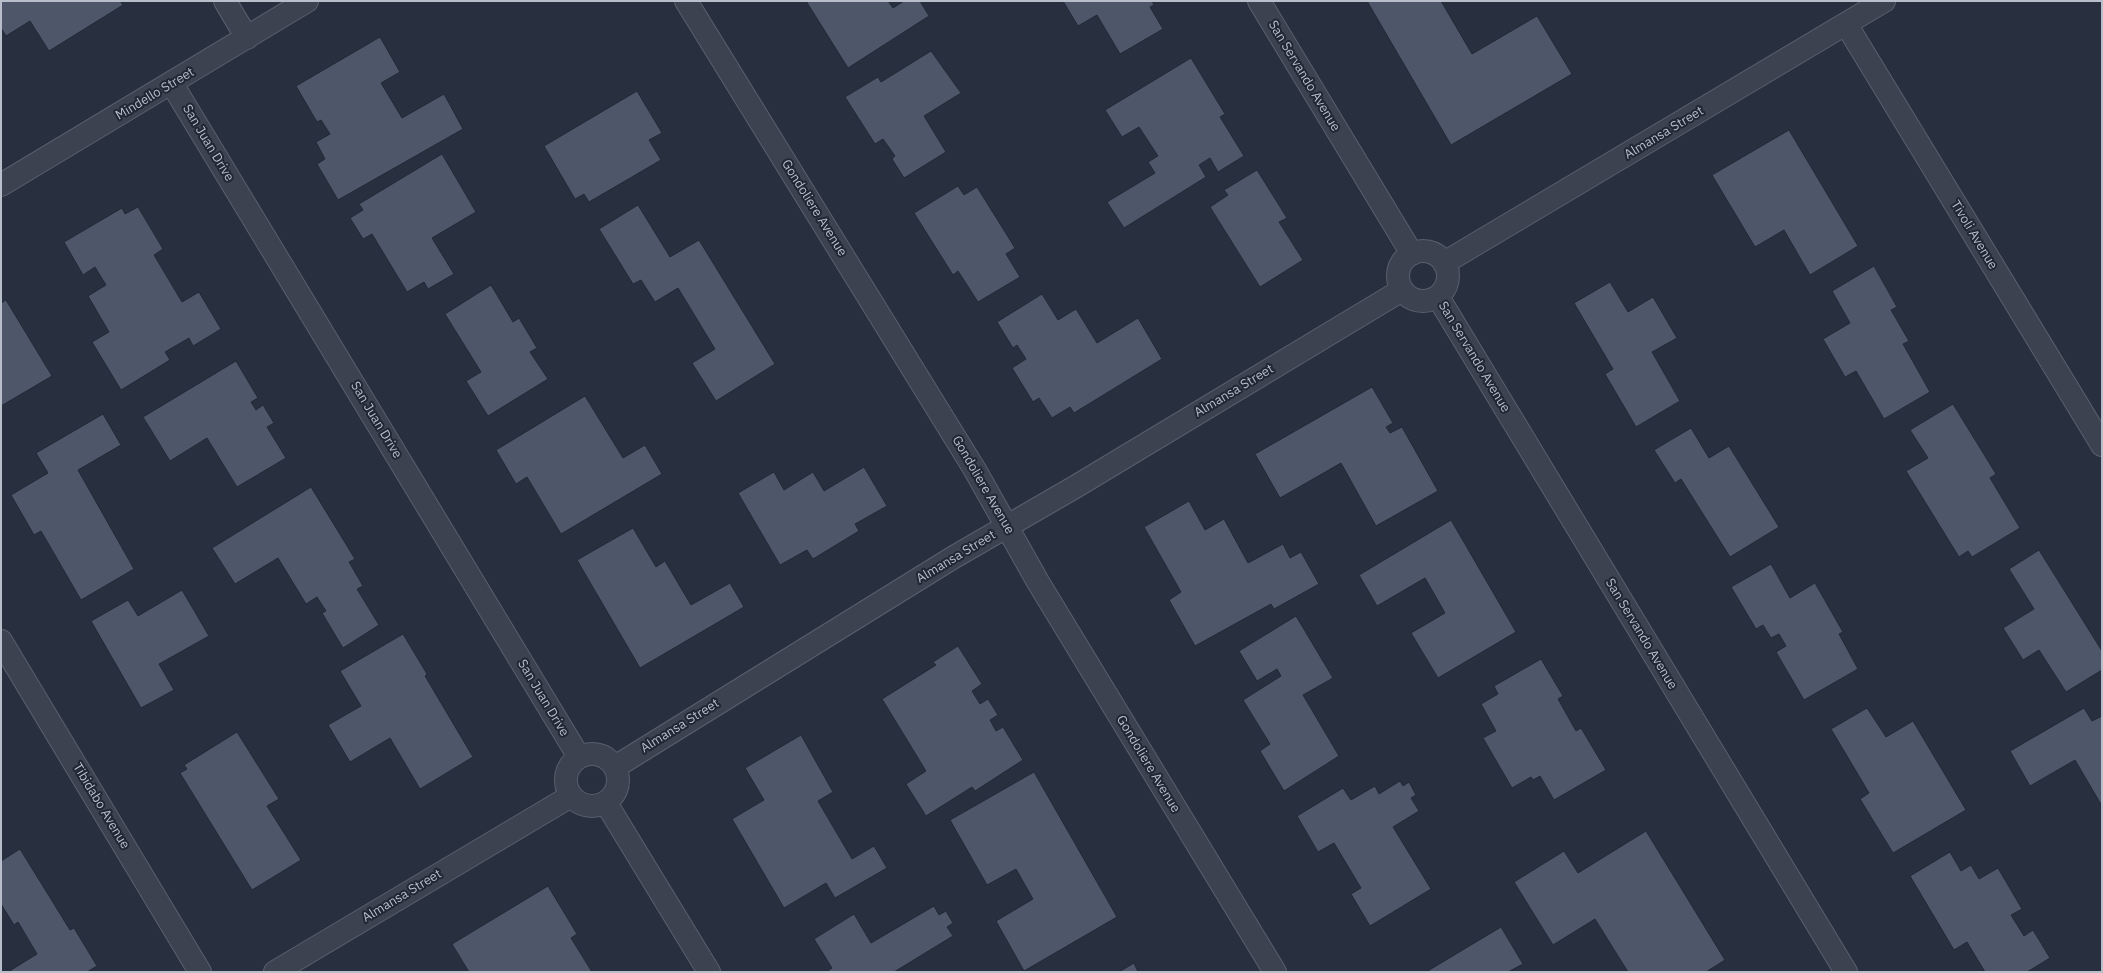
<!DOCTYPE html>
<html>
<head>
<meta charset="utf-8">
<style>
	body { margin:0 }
	#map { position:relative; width:2103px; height:973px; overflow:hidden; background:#283040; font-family:"IBM Plex Sans",sans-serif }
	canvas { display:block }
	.frame { position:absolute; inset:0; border:2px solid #b8beca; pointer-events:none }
</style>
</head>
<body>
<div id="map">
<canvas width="2103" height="973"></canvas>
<div class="frame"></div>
</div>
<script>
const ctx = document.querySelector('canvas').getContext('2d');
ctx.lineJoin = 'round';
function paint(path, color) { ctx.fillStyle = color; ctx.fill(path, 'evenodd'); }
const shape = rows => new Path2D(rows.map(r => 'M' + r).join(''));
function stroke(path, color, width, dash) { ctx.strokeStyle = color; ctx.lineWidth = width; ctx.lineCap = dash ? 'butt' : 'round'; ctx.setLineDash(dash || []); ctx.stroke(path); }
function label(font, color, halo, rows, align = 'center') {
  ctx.font = font + ' "IBM Plex Sans",sans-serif'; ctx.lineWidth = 4; ctx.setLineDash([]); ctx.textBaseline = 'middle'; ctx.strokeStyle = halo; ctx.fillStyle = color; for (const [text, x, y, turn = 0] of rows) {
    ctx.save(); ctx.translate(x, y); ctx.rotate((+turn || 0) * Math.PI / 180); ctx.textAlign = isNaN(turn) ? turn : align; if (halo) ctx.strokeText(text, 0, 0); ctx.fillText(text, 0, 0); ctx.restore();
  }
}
const building = shape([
	[1,1,120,1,123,5,49,51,30,21,6,36,1,28,1,1],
	[806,1,888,1,893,8,904,1,920,1,929,16,848,68,806,1],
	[1063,1,1152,1,1154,5,1150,7,1163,29,1120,54,1097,15,1078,26,1063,1],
	[1367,1,1441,1,1472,54,1537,16,1572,74,1451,145,1367,1],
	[380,37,400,72,381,83,402,118,444,94,463,129,338,200,317,164,325,159,316,142,330,134,321,120,317,122,296,86,380,37],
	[931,51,961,93,924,116,946,152,904,178,892,159,895,156,883,139,875,144,845,97,878,77,881,82,931,51],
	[1191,58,1225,114,1220,117,1244,156,1218,172,1210,158,1199,165,1206,177,1124,228,1107,202,1155,173,1148,162,1158,156,1139,127,1122,137,1105,110,1191,58],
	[637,91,662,133,649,140,661,160,589,202,584,194,575,199,544,146,637,91],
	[1789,130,1858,246,1810,275,1784,230,1755,247,1712,175,1789,130],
	[442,154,476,212,432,238,454,274,428,289,424,282,407,292,372,234,363,239,350,218,363,210,359,204,442,154],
	[1257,170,1287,218,1279,222,1303,260,1260,287,1210,207,1228,195,1224,190,1257,170],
	[958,186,964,195,977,187,1015,248,1006,254,1020,277,978,302,958,271,953,275,914,213,958,186],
	[638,205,670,257,699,240,775,364,716,401,692,363,715,349,678,288,655,302,641,280,633,284,599,229,638,205],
	[138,207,163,249,154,255,182,302,199,292,221,329,193,346,189,338,165,352,170,360,121,390,92,342,109,332,88,296,106,285,95,267,83,275,64,242,122,208,125,214,138,207],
	[1874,266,1897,307,1891,310,1909,341,1903,344,1930,392,1884,419,1856,371,1845,377,1823,339,1850,323,1832,291,1874,266],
	[1610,282,1628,312,1653,297,1677,338,1652,352,1680,401,1636,427,1605,374,1613,369,1574,303,1610,282],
	[491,285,513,322,519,318,537,348,530,352,548,379,488,416,466,381,481,372,445,314,491,285],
	[1042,294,1058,320,1076,309,1097,343,1138,318,1162,359,1074,413,1070,407,1052,418,1039,398,1033,402,1012,368,1026,359,1017,345,1013,348,997,322,1042,294],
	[6,300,52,376,1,406,1,303,6,300],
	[236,361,258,398,251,402,256,410,263,405,274,423,267,427,286,458,237,487,207,438,170,461,143,417,236,361],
	[1372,387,1393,423,1386,427,1390,433,1402,427,1438,491,1376,526,1341,463,1280,498,1255,454,1372,387],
	[585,396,623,458,645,445,662,474,561,534,527,477,516,484,496,450,585,396],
	[1953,404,1996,474,1990,478,2020,528,1972,557,1968,551,1959,557,1906,471,1928,458,1910,430,1953,404],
	[103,414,121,445,78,470,134,569,81,600,41,531,34,535,11,495,48,473,36,453,103,414],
	[1691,428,1709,458,1729,446,1779,527,1730,557,1681,479,1675,483,1654,450,1691,428],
	[864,467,887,506,855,524,859,531,813,559,807,550,780,565,738,493,774,472,784,490,813,472,824,491,864,467],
	[311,487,355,559,349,562,363,586,357,589,379,625,343,648,322,613,326,611,317,597,306,604,278,558,235,584,212,548,311,487],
	[1189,501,1205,530,1224,519,1248,563,1283,544,1290,558,1301,552,1319,584,1274,609,1271,604,1195,646,1169,600,1181,592,1144,527,1189,501],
	[1451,520,1516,632,1438,678,1411,633,1445,613,1425,578,1377,606,1359,575,1451,520],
	[633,528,656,567,665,561,691,605,730,583,744,607,640,668,577,560,633,528],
	[2039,550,2102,651,2102,670,2066,692,2039,650,2023,660,2003,628,2034,609,2009,569,2039,550],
	[1771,564,1790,598,1815,583,1843,632,1839,634,1858,669,1804,700,1776,652,1786,646,1779,634,1771,638,1763,625,1756,629,1731,587,1771,564],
	[182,590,209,636,159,664,174,690,141,708,91,621,128,600,138,616,182,590],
	[1296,616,1333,678,1303,695,1339,756,1284,791,1260,751,1270,744,1243,700,1281,676,1277,669,1257,681,1239,651,1296,616],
	[403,634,427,674,425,676,473,757,420,789,390,738,350,762,328,725,361,706,340,671,403,634],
	[958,646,982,684,972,691,980,704,988,699,998,715,990,720,996,731,1003,727,1023,760,975,791,972,787,926,816,906,784,926,771,882,699,936,665,933,662,958,646],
	[1541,659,1563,696,1558,699,1576,731,1581,728,1606,770,1554,800,1540,776,1533,780,1531,777,1512,788,1483,738,1496,731,1481,704,1498,694,1494,686,1541,659],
	[1867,708,1886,737,1913,721,1966,810,1893,853,1860,799,1869,793,1831,729,1867,708],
	[2084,708,2092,721,2102,716,2102,806,2075,760,2030,786,2010,751,2084,708],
	[237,732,279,799,267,806,301,860,252,890,180,773,187,769,184,765,237,732],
	[801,735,833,792,818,801,852,859,874,846,887,868,835,898,826,883,784,908,732,819,764,800,745,768,801,735],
	[1034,772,1117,917,1024,971,996,921,1033,899,1016,869,987,885,950,820,1034,772],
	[1400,781,1403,786,1409,782,1416,795,1411,798,1419,811,1393,827,1431,889,1370,926,1351,894,1361,888,1334,843,1318,852,1297,816,1343,788,1351,800,1375,786,1379,794,1400,781],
	[1646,831,1725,960,1706,972,1628,972,1595,919,1553,945,1514,882,1564,851,1578,873,1646,831],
	[20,849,70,930,74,928,97,966,87,972,8,972,37,954,18,922,14,925,1,904,1,861,20,849],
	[1950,852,1961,871,1971,865,1979,879,1998,868,2022,909,2011,915,2024,936,2033,930,2050,958,2027,972,1985,972,1967,942,1954,950,1910,876,1950,852],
	[548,886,577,934,571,938,592,972,469,972,452,944,548,886],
	[934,906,939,915,946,911,953,923,947,927,953,936,894,972,826,972,832,968,814,939,854,914,871,943,934,906],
	[1501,927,1523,964,1508,972,1426,972,1501,927],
	[1134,963,1138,972,1119,972,1134,963]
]);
paint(building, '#4e5769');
stroke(building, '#222937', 1);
const minor = shape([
	[225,1,247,38],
	[686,1,975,470,1038,582,1275,972],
	[1259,1,1412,254],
	[1846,24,2102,445],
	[172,84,579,757],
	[1,185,307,1],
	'1398 276a25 25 0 1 1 50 0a25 25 0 1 1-50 0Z',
	[1444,263,1884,1],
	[1438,297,1846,972],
	[1,641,200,972],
	'566 780a26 26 0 1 1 52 0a26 26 0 1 1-52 0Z',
	[615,767,954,557,1075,487,1402,290],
	[606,803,709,972],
	[275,972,571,796]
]);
stroke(minor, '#59606d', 24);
stroke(minor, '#3c4250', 22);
label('13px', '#b8beca', '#202735', [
	["San Servando Avenue",1304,76,59],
	["Mindello Street",155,94,-31],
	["Almansa Street",1664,133,-31],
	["San Juan Drive",208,143,59],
	["Gondoliere Avenue",814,208,58],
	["Tivoli Avenue",1974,235,59],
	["San Servando Avenue",1474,357,59],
	["Almansa Street",1234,391,-31],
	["San Juan Drive",376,420,59],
	["Gondoliere Avenue",983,485,60],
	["Almansa Street",956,557,-31],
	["San Servando Avenue",1641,634,59],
	["San Juan Drive",543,698,59],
	["Almansa Street",680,726,-32],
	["Gondoliere Avenue",1148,764,59],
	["Tibidabo Avenue",101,806,59],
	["Almansa Street",402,896,-31]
]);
</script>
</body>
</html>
